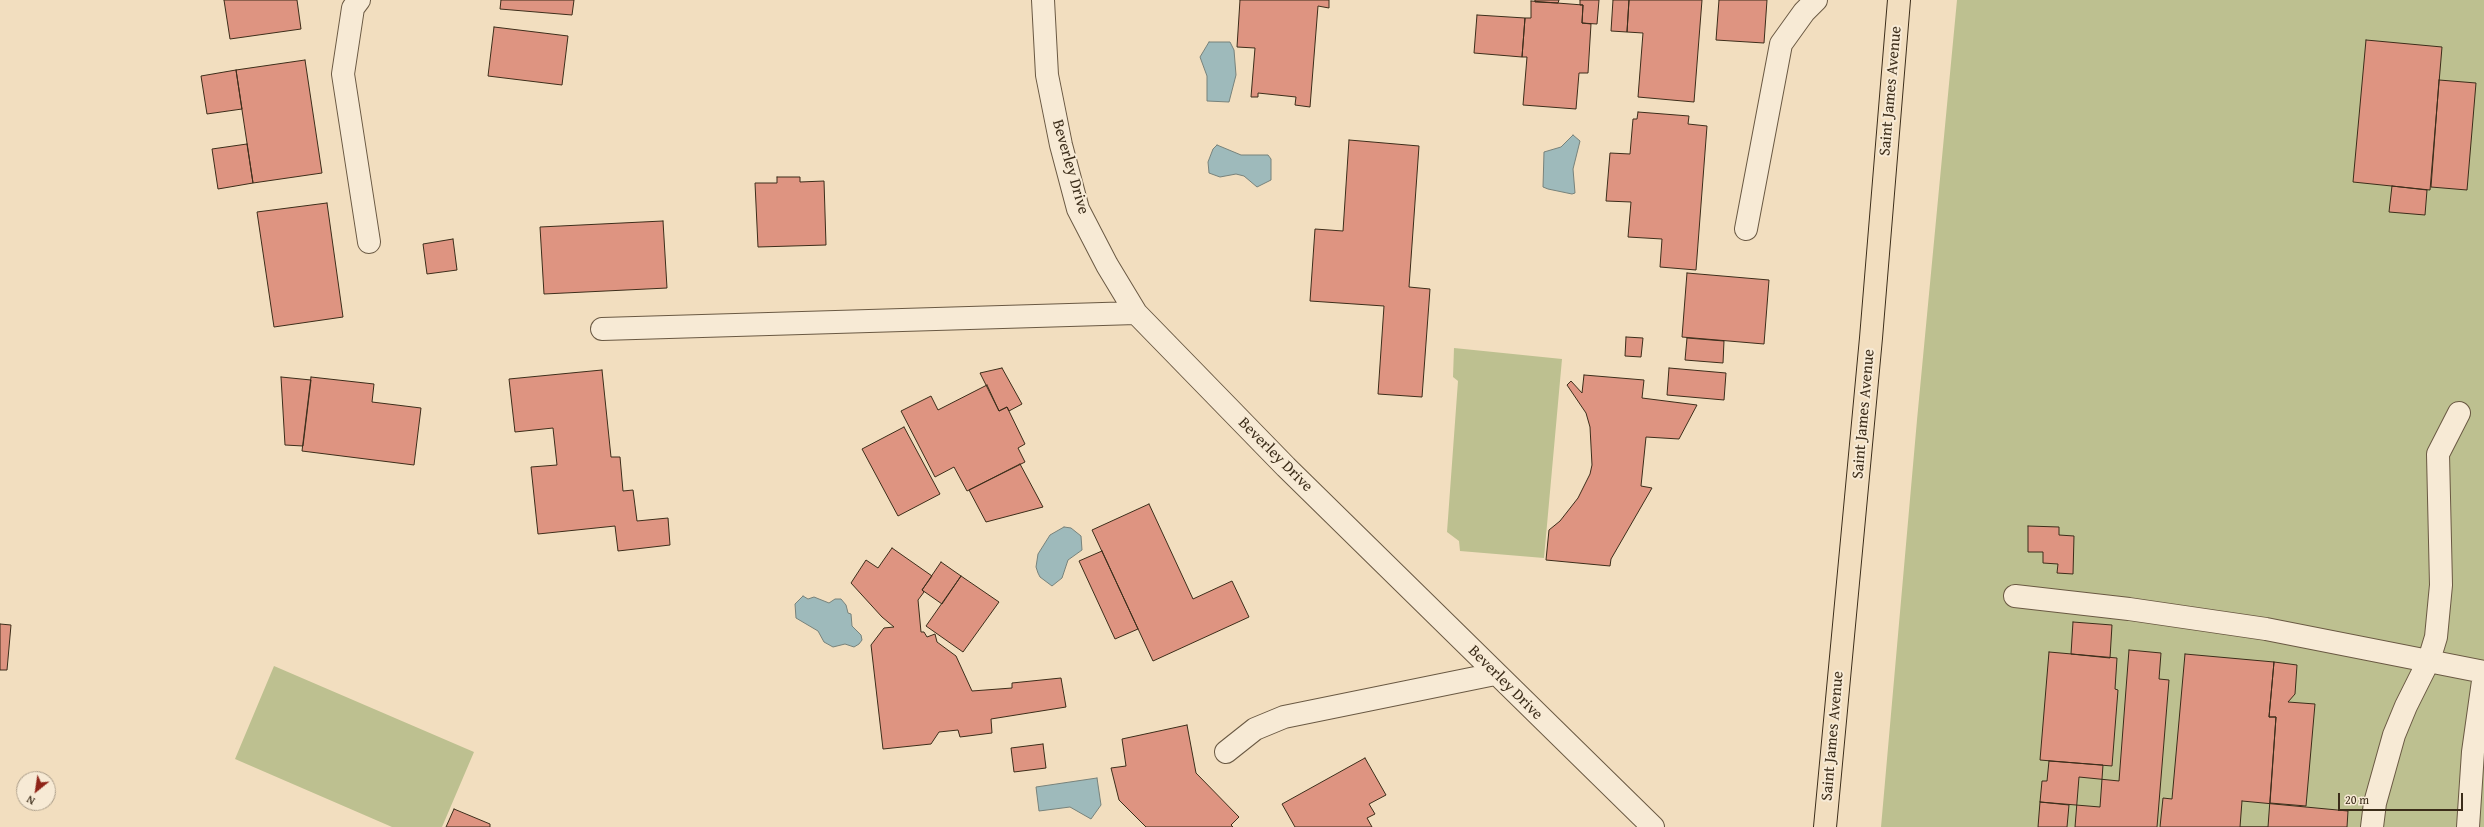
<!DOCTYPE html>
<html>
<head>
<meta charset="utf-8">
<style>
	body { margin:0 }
	#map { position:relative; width:2484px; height:827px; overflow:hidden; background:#f2debf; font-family:"Gentium Book Plus",serif }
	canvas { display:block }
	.north { position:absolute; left:16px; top:771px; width:40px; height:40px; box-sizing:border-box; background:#f7ead5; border:1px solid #ac9e8a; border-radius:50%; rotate:210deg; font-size:11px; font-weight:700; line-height:16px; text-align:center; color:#3c2d1a }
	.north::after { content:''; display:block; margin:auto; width:14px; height:18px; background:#8f2418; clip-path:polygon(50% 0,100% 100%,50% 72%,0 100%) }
	.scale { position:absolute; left:2338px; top:793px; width:125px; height:18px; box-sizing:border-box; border:2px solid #3c2d1a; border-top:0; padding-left:5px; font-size:12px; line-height:14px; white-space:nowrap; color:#3c2d1a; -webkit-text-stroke:3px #f7ead5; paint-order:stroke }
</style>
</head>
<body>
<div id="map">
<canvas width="2484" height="827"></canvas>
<div class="north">N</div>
<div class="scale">20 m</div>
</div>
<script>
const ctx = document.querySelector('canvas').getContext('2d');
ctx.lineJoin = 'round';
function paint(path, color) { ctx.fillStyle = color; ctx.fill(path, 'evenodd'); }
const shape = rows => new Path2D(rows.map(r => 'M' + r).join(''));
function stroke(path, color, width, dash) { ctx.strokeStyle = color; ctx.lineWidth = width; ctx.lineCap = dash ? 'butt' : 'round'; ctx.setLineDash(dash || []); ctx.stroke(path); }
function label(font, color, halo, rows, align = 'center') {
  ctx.font = font + ' "Gentium Book Plus",serif'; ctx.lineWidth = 4; ctx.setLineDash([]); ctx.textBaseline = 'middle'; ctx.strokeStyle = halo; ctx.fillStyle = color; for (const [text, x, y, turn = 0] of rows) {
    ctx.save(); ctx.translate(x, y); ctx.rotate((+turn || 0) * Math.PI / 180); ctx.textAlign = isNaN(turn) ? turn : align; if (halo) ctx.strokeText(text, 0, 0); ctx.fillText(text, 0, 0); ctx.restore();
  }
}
paint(shape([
	[1957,0,2484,0,2484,827,1881,827,1917,420],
	[1454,348,1562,359,1544,558,1460,551,1459,541,1447,532,1458,381,1453,377],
	[274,666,474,752,442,827,392,827,235,759]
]), '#bdc090');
const water = shape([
	[1209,42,1230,42,1234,50,1236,75,1229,102,1207,101,1207,76,1200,57,1209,42],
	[1573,135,1580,141,1573,169,1575,193,1572,194,1548,189,1543,187,1544,152,1561,147,1573,135],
	[1217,145,1241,155,1268,155,1271,159,1271,180,1257,187,1244,176,1236,174,1220,177,1209,173,1208,162,1213,149,1217,145],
	[1064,527,1071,528,1081,536,1082,550,1068,560,1062,578,1052,586,1040,577,1038,573,1036,567,1038,554,1050,535,1064,527],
	[803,596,808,599,814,597,829,603,835,599,841,599,846,605,848,613,851,614,852,626,861,635,862,640,859,644,854,647,845,644,833,647,824,642,818,631,796,618,795,604,803,596],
	[1097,778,1101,805,1091,819,1070,807,1039,811,1036,787,1097,778]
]);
paint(water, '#9ebabb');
stroke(water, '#77827b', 1);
const building = shape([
	[224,0,297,0,301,29,230,39,224,0],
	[501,0,574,0,572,15,500,9,501,0],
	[1240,0,1329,0,1329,8,1318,6,1310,107,1295,105,1296,97,1258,93,1258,97,1251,97,1255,48,1237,47,1240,0],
	[1535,0,1559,0,1558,3,1535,2,1535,0],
	[1580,0,1599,0,1597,24,1582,23,1583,5,1580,5,1580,0],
	[1613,0,1629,0,1627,32,1611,31,1613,0],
	[1629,0,1702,0,1694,102,1638,97,1643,33,1627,32,1629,0],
	[1719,0,1767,0,1764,43,1716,40,1719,0],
	[1531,1,1583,5,1582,23,1591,24,1588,73,1579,73,1576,109,1523,105,1527,57,1522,57,1525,18,1531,18,1531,1],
	[1477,15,1525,18,1522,57,1474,53,1477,15],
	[494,27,568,36,562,85,488,76,494,27],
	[2366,40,2442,47,2430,190,2353,182,2366,40],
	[305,60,322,173,253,183,236,70,305,60],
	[236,70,242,109,207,114,201,76,236,70],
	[2439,80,2476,83,2467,190,2431,187,2439,80],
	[1638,112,1689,116,1688,124,1707,126,1696,270,1660,267,1662,239,1628,237,1631,202,1606,201,1610,153,1630,154,1633,119,1637,119,1638,112],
	[1349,140,1419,146,1409,287,1430,289,1422,397,1378,394,1384,306,1310,301,1315,229,1343,231,1349,140],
	[247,144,253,183,218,189,212,149,247,144],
	[777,177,800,177,800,182,824,181,826,245,758,247,755,183,777,183,777,177],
	[2392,186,2427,190,2425,215,2389,212,2392,186],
	[327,203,343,317,274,327,257,212,327,203],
	[663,221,667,288,544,294,540,227,663,221],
	[453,239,457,270,427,274,423,244,453,239],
	[1687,273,1769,280,1764,344,1682,337,1687,273],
	[1626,337,1643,338,1641,357,1625,356,1626,337],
	[1687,338,1724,341,1723,363,1685,360,1687,338],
	[1002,368,1022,404,1009,411,1007,407,999,411,980,373,1002,368],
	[1669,368,1726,373,1724,400,1667,395,1669,368],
	[602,370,611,457,620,457,623,491,633,490,637,521,668,518,670,545,618,551,615,526,538,534,531,467,557,465,553,428,515,432,509,379,602,370],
	[1584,375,1644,380,1642,398,1697,405,1679,439,1646,437,1641,486,1652,488,1611,559,1610,566,1546,560,1549,530,1560,521,1578,498,1590,474,1592,465,1590,427,1586,413,1567,385,1571,381,1582,393,1584,375],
	[281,377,311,380,303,446,285,445,281,377],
	[311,377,374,384,372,402,421,408,414,465,302,451,311,377],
	[987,385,999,411,1007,407,1025,444,1018,448,1025,462,967,491,954,467,935,477,901,411,931,396,938,410,987,385],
	[904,427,940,494,898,516,862,449,904,427],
	[1020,464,1043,507,986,522,969,490,1020,464],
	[1149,504,1193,599,1232,581,1249,617,1153,661,1092,530,1149,504],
	[2028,526,2059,527,2059,535,2074,536,2073,574,2057,573,2058,564,2043,563,2043,552,2028,552,2028,526],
	[892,548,932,576,922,590,924,592,918,600,921,632,924,632,927,637,935,634,937,642,956,656,972,691,1012,688,1012,683,1061,678,1066,707,991,719,992,733,960,737,958,730,939,732,931,744,883,749,871,645,884,628,894,627,882,617,851,583,866,560,878,568,892,548],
	[1102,551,1138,629,1115,639,1079,561,1102,551],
	[941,562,961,576,942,604,922,590,941,562],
	[961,576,999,602,963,652,926,626,961,576],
	[2073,622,2112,625,2110,658,2071,654,2073,622],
	[0,624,11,625,7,670,0,670,0,624],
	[2129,650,2161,653,2159,679,2169,680,2157,827,2075,827,2079,777,2119,781,2129,650],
	[2049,652,2117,658,2115,689,2118,690,2112,766,2040,760,2049,652],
	[2185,654,2274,662,2269,717,2276,717,2268,827,2160,827,2163,798,2172,799,2185,654],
	[2274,662,2297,665,2295,694,2288,702,2315,704,2306,806,2270,803,2276,717,2269,717,2274,662],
	[1187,725,1196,773,1239,817,1231,825,1233,827,1146,827,1119,800,1111,768,1126,766,1122,739,1187,725],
	[1043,744,1046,768,1014,772,1011,748,1043,744],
	[1365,758,1386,795,1369,804,1375,814,1367,818,1372,827,1295,827,1282,804,1365,758],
	[2049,761,2103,765,2100,807,2040,802,2042,781,2047,781,2049,761],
	[2242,801,2348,811,2347,827,2240,827,2242,801],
	[2040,802,2069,805,2067,827,2038,827,2040,802],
	[454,809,490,824,490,827,446,827,454,809]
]);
paint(building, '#de9481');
stroke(building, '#3c2d1a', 1);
const minor = shape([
	[359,0,353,8,343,74,369,242],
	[1043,0,1047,75,1061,145,1078,209,1107,265,1136,313,1286,467,1653,827],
	[1746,229,1781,44,1804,12,1816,0],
	[602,329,1136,313],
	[2015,596,2129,609,2266,629,2484,672],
	[1226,752,1255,729,1284,717,1495,674],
	[2372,827,2375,803,2394,735,2406,706,2429,660,2436,637,2441,585,2438,454,2459,413],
	[2468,827,2473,752,2484,674]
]);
const major = shape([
	[1825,827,1871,338,1899,0]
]);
stroke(minor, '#6a5943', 24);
stroke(major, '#3c2d1a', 24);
stroke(minor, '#f7ead5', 22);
stroke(major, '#f2debf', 22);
label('16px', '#3c2d1a', '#f7ead5', [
	["Saint James Avenue",1891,91,-85],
	["Beverley Drive",1070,167,74],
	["Saint James Avenue",1864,414,-85],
	["Beverley Drive",1275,455,45],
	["Beverley Drive",1505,683,45],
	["Saint James Avenue",1833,736,-85]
]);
</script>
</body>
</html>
